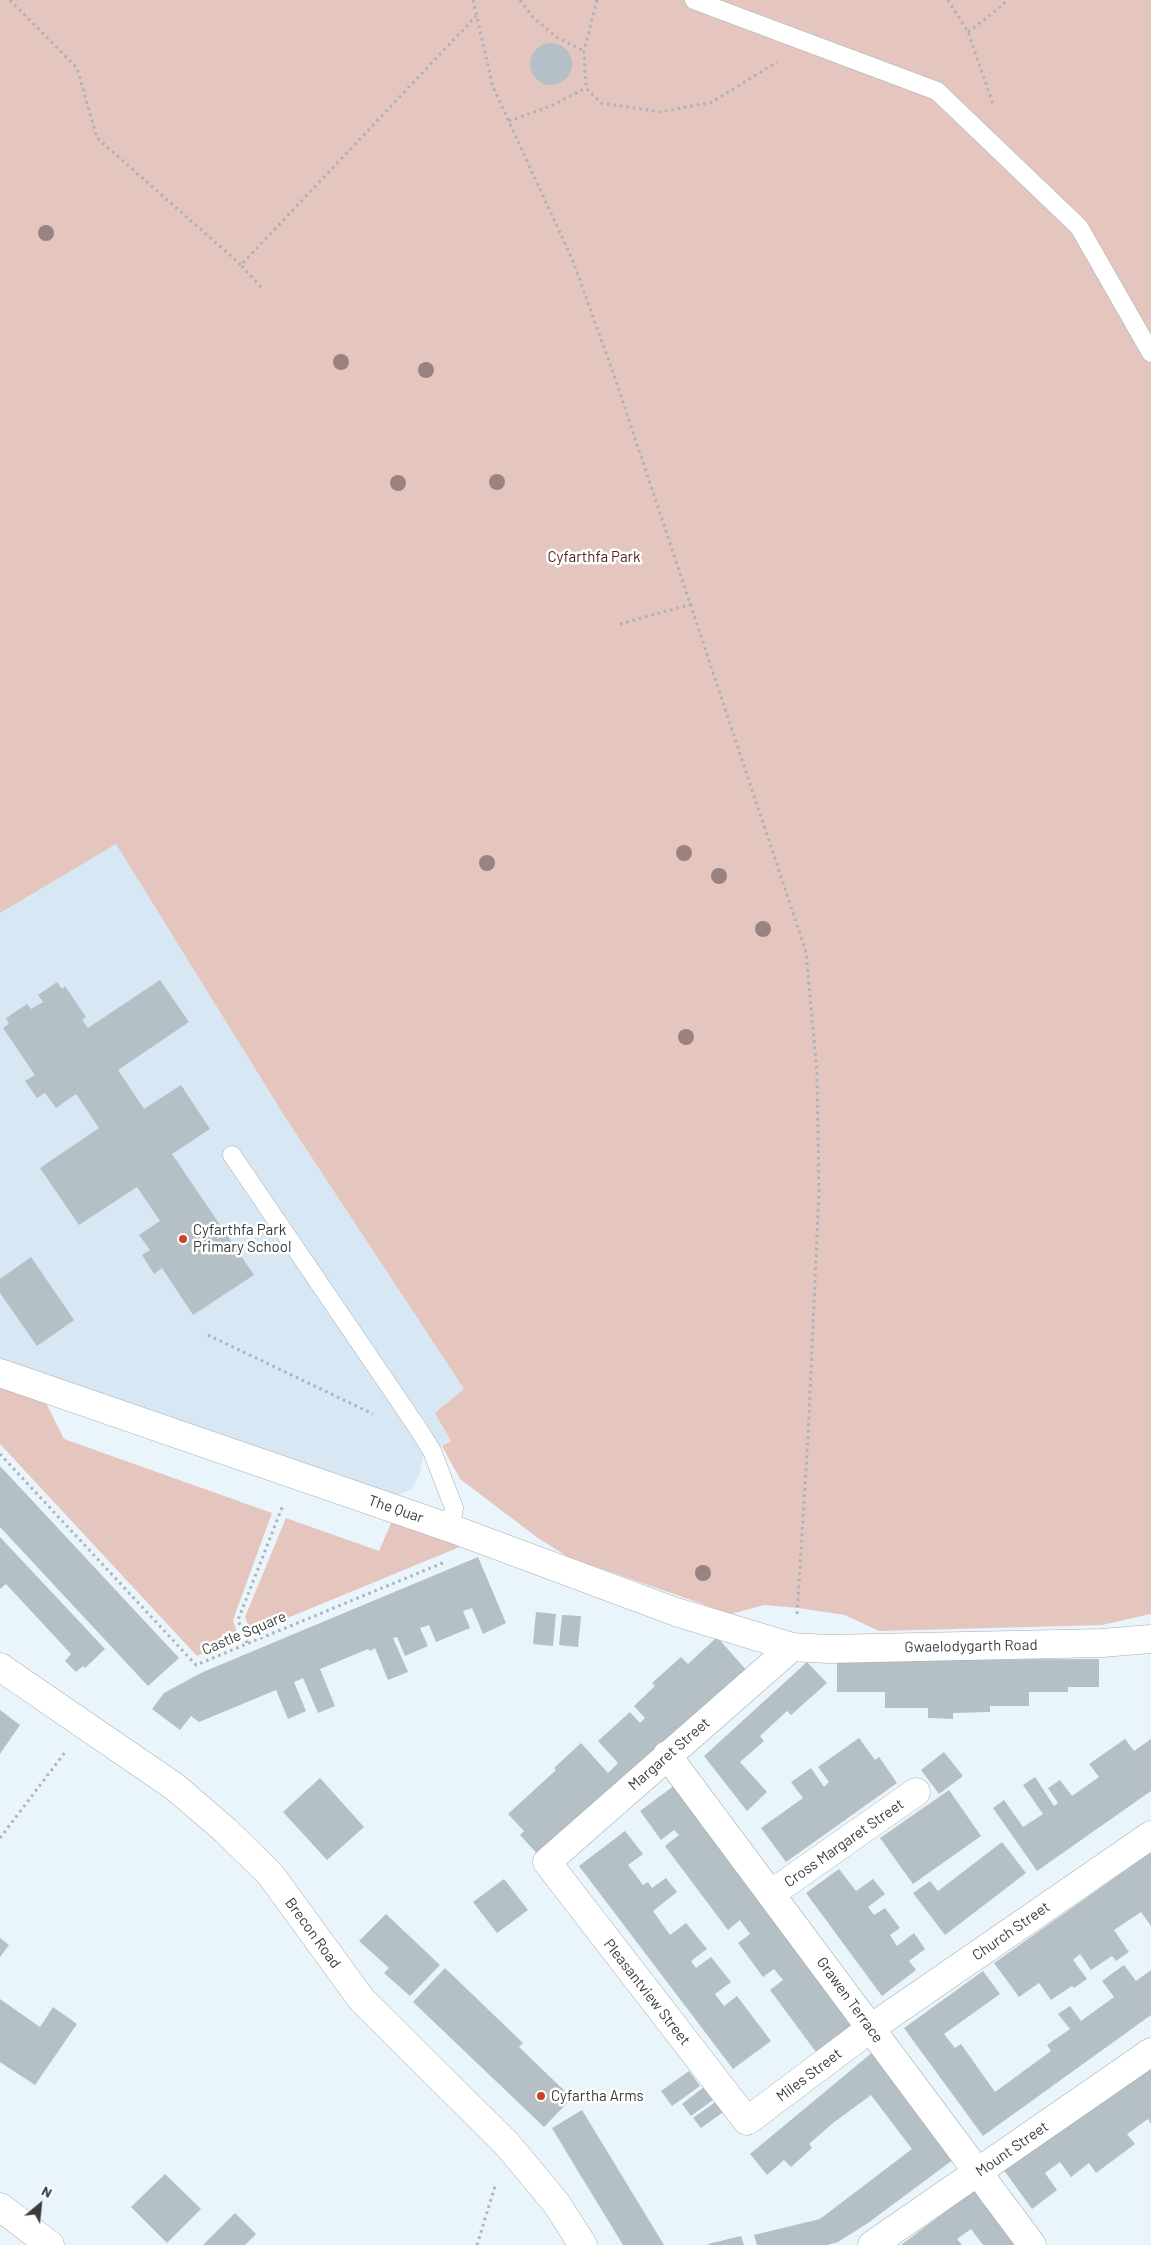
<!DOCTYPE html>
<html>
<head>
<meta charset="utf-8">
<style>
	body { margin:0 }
	#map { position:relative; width:1151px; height:2245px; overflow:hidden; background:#eaf4fb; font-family:Barlow,sans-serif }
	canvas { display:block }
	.north { position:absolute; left:15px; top:2180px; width:50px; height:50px; -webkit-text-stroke:4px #fff; paint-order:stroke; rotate:28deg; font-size:14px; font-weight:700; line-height:20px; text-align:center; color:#383c3e }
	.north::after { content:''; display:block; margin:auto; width:18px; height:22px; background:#383c3e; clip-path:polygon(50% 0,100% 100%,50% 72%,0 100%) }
</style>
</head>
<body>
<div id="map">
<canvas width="1151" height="2245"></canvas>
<div class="north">N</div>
</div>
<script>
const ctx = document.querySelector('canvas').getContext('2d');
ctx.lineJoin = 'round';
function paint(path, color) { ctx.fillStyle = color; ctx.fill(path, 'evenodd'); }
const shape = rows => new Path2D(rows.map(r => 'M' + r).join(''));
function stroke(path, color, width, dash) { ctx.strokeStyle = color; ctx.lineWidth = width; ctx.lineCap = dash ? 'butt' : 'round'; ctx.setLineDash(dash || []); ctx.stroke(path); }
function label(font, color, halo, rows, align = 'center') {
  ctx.font = font + ' Barlow,sans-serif'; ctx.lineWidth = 5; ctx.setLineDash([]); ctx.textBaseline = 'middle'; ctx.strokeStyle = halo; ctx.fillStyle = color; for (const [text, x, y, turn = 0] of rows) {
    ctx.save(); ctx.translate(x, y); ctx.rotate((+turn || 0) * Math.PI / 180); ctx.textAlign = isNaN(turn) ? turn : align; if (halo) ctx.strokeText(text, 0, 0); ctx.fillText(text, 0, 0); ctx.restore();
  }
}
paint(shape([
	[116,843,285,1117,464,1389,451,1441,423,1456,420,1473,412,1489,392,1497,0,1361,0,913]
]), '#d7e8f4');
paint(shape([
	[0,0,1151,0,1151,1614,1102,1625,879,1631,845,1615,798,1608,764,1605,731,1614,568,1557,538,1538,460,1479,442,1446,451,1441,435,1413,464,1389,285,1117,116,844,0,913],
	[0,1382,42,1395,64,1439,272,1513,233,1620,239,1638,197,1656,0,1444],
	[286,1518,379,1551,392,1521,462,1546,251,1633,245,1617]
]), '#e4c6bf');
paint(shape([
	'530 64a21 21 0 1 1 42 0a21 21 0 1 1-42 0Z',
	[160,980,189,1022,118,1070,144,1109,181,1085,210,1129,172,1154,254,1275,193,1315,162,1268,154,1274,142,1255,150,1250,139,1235,160,1221,137,1187,79,1225,40,1168,99,1128,76,1094,56,1108,45,1093,37,1098,25,1081,35,1075,3,1028,9,1024,6,1018,27,1004,31,1009,43,1002,38,995,57,982,62,989,65,986,86,1017,82,1020,88,1028],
	[31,1257,74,1320,37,1346,0,1293,0,1279],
	[0,1466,179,1658,148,1686,0,1527],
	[0,1537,105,1649,85,1668,83,1666,76,1672,65,1661,71,1654,6,1584,0,1589],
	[478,1557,506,1623,483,1634,472,1608,463,1611,470,1628,436,1642,429,1625,420,1628,428,1646,405,1656,397,1637,393,1638,408,1672,388,1680,375,1648,370,1651,368,1649,320,1669,335,1706,318,1713,303,1678,294,1682,306,1711,288,1719,276,1690,199,1722,191,1716,180,1730,152,1709,164,1693,203,1672],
	[536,1612,556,1614,553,1646,533,1644],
	[562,1615,581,1616,578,1647,559,1645],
	[717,1637,748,1672,542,1859,520,1835,524,1831,508,1814,556,1770,554,1768,581,1743,608,1773,618,1763,598,1741,630,1712,640,1723,645,1718,634,1706,655,1686,652,1683,681,1657,688,1664],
	[1099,1659,1099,1687,1068,1687,1068,1692,1029,1692,1029,1706,990,1706,990,1712,953,1713,953,1719,928,1718,928,1708,885,1708,885,1692,837,1692,837,1660],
	[807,1662,827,1683,791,1715,787,1711,760,1736,764,1741,740,1762,767,1792,747,1811,704,1756],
	[0,1710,20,1725,0,1754],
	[859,1738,875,1760,879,1757,897,1783,786,1862,761,1828,803,1798,791,1782,811,1768,824,1787,829,1782,818,1767],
	[1125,1739,1134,1751,1151,1739,1151,1791,1037,1871,993,1808,1004,1800,1023,1827,1043,1814,1023,1785,1035,1777,1054,1806,1058,1803,1048,1788,1060,1780,1072,1796,1099,1777,1089,1764],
	[944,1752,963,1776,939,1794,921,1770],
	[320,1778,364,1827,327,1860,283,1812],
	[675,1785,854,2024,816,2052,770,1990,783,1980,774,1969,763,1977,738,1943,750,1934,740,1920,728,1930,665,1846,679,1835,674,1830,661,1840,640,1811],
	[949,1790,981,1836,913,1884,880,1838],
	[625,1831,643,1854,628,1865,643,1885,648,1882,652,1888,666,1878,677,1892,653,1911,670,1935,686,1923,707,1949,691,1961,696,1968,711,1957,731,1982,715,1994,724,2006,737,1996,771,2041,733,2069,579,1866],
	[1002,1842,1026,1873,945,1935,913,1893,930,1881,938,1891],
	[1151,1852,1151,1926,1141,1912,1114,1930,1129,1952,1116,1961,1112,1956,1091,1970,1080,1954,1073,1960,1087,1979,1074,1988,1072,1986,1051,2000,1039,1983,1019,1997,994,1963],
	[839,1869,856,1891,873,1879,885,1894,868,1907,874,1915,885,1908,900,1928,890,1935,897,1946,914,1933,925,1949,909,1961,916,1970,882,1996,806,1893],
	[504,1879,528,1910,497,1933,473,1902],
	[386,1914,440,1965,410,1996,384,1973,389,1968,359,1941],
	[0,1938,9,1945,0,1957],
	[1124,1965,1136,1981,1151,1970,1151,2015,983,2136,904,2028,983,1971,1000,1994,944,2034,955,2048,961,2044,995,2092,1051,2051,1047,2045,1070,2029,1058,2014,1070,2006,1081,2021,1114,1997,1102,1981],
	[445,1968,523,2043,519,2047,572,2098,544,2127,413,2002],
	[0,1999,40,2027,53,2007,77,2024,35,2085,0,2062],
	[874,2051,954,2159,868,2223,838,2242,827,2245,757,2245,754,2235,820,2219,912,2149,871,2095,833,2123,809,2144,812,2148,791,2167,784,2160,767,2175,750,2154],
	[1151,2064,1151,2124,1148,2119,1127,2134,1135,2144,1096,2173,1089,2163,1071,2177,1060,2162,1045,2173,1057,2190,1032,2209,1003,2169],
	[689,2071,700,2086,672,2106,661,2091],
	[704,2087,713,2100,691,2116,682,2104],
	[718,2100,726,2110,701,2128,693,2118],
	[582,2110,630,2189,664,2245,623,2245,576,2168,552,2128],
	[165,2174,201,2209,167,2243,131,2207],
	[974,2190,1016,2245,983,2245,971,2229,957,2239,962,2245,901,2245],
	[235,2213,256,2234,245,2245,203,2245],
	[741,2236,744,2245,708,2245,708,2244]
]), '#b5bfc6');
const service = shape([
	[694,0,937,91,1079,227,1151,353],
	[232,1155,417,1427,432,1451,454,1508,450,1528]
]);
const minor = shape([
	[0,1373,450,1528,676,1612,792,1647,828,1649,1102,1643,1151,1639],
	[792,1647,547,1862,747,2121,871,2028,1151,1835],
	[0,1667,175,1787,225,1830,270,1874,362,2000,507,2144,556,2203,583,2245],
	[667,1755,1032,2245],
	[772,1893,916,1792],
	[0,2207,50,2245],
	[872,2245,1151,2052]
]);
stroke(service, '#a5afb5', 19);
stroke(minor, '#a5afb5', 29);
stroke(shape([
	[10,0,77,68,97,138,241,265],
	[473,0,493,87,573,261,615,378,806,952,817,1073,819,1191,808,1438,797,1615],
	[520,0,533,17,556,37,584,51],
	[597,0,584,51,586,88,601,103,660,112,712,102,777,62],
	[948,0,968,32,993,104],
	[968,32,1003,5,1006,0],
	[509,121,551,106,586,88],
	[261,287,241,265,476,16],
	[620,624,692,604],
	[208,1335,373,1414],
	[0,1454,196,1665,445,1562],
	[247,1643,238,1620,283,1505],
	[0,1838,66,1751],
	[477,2245,496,2183]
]), '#abb2b8', 3, [2.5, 4]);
stroke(service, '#fff', 18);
stroke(minor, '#fff', 28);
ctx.fillStyle = '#9a8280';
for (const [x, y] of [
	[46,233],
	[341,362],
	[426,370],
	[497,482],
	[398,483],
	[684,853],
	[487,863],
	[719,876],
	[763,929],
	[686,1037],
	[703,1573]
]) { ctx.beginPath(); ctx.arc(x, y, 8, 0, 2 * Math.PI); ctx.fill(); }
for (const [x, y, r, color] of [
	[183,1239,5,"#cd4129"],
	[541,2096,5,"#cd4129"]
]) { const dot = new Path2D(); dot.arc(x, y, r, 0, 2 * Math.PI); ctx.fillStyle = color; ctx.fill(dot); stroke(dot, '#fff', 2); }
label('15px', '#58241b', '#fff', [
	["Cyfarthfa Park",594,557]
]);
label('15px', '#383c3e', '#fff', [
	["Cyfarthfa Park",193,1230],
	["Primary School",193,1247],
	["Cyfartha Arms",551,2096]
], 'left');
label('15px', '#383c3e', '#fff', [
	["The Quar",396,1509,19],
	["Castle Square",244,1633,-23],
	["Gwaelodygarth Road",971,1646,-1],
	["Margaret Street",669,1754,-41],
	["Cross Margaret Street",844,1843,-35],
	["Church Street",1011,1931,-35],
	["Brecon Road",313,1933,54],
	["Pleasantview Street",647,1992,52],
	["Grawen Terrace",850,2000,54],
	["Miles Street",809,2075,-37],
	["Mount Street",1012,2149,-35]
]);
</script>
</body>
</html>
